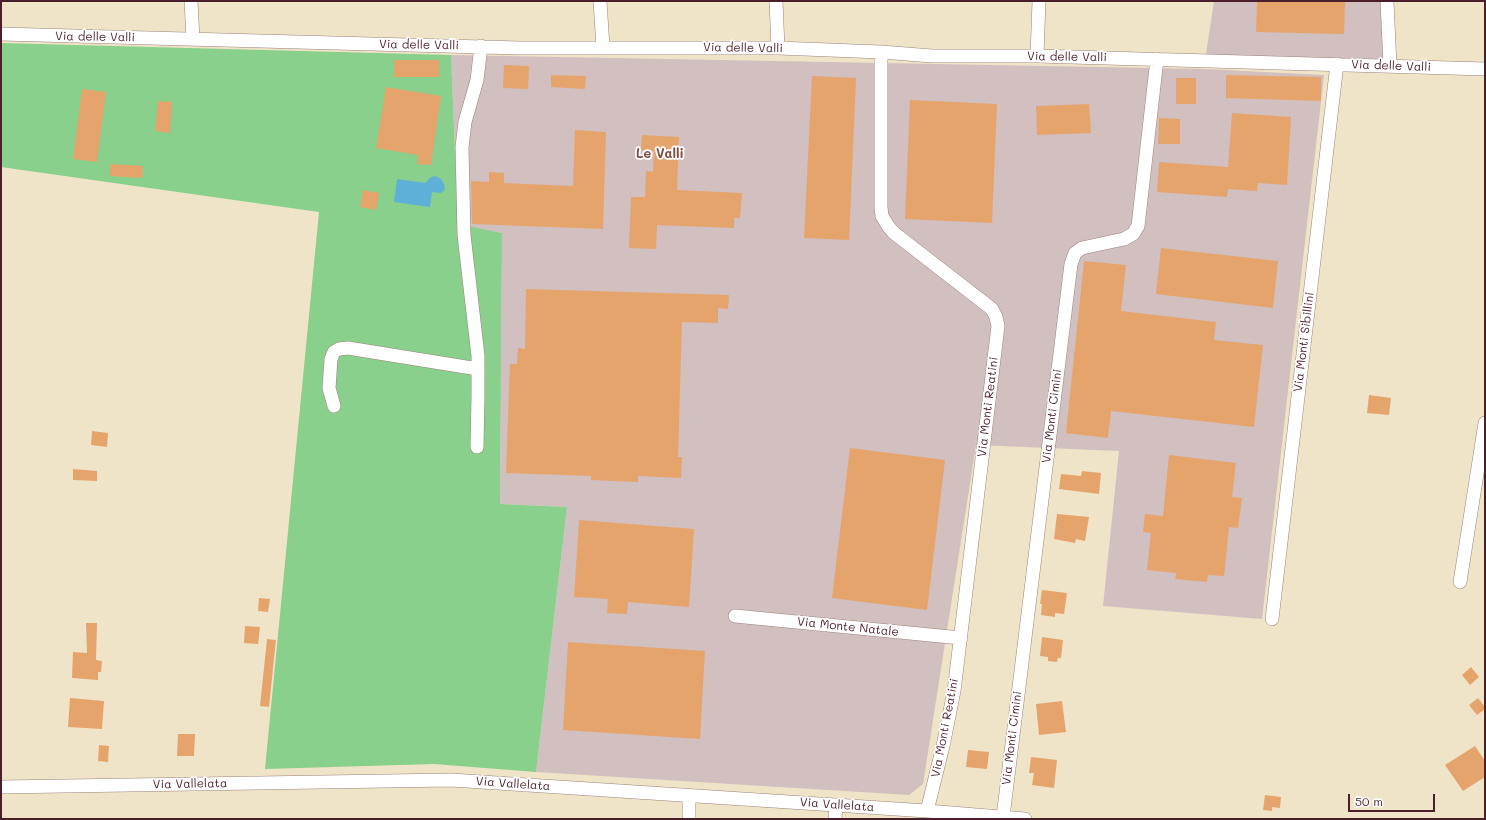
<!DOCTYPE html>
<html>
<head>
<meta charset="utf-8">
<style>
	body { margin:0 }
	#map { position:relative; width:1486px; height:820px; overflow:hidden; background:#efe4c8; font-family:Mali,sans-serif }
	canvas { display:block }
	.frame { position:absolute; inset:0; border:2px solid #4a1f2b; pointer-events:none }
	.scale { position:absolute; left:1348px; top:794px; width:87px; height:18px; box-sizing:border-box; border:2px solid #4a1f2b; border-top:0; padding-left:5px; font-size:12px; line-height:14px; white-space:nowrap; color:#4a1f2b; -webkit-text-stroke:3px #fff; paint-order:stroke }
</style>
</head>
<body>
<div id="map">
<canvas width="1486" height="820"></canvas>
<div class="frame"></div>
<div class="scale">50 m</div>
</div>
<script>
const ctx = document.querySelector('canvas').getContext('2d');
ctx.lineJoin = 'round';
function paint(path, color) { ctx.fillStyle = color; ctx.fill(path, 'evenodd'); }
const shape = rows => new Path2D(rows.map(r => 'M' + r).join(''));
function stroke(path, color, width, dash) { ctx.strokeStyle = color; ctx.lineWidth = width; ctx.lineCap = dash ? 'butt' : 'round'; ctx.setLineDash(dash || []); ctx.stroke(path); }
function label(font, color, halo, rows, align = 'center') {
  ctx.font = font + ' Mali,sans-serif'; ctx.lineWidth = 3.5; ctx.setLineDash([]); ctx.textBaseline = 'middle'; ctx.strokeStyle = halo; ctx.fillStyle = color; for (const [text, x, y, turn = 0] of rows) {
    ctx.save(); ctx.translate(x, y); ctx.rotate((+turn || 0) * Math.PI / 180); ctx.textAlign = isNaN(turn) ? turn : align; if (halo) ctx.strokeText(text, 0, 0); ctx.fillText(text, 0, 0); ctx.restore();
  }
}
paint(shape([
	[1214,1,1393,1,1394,59,1254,57,1206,54],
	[451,55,1205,69,1324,75,1262,619,1103,606,1119,451,976,445,923,784,909,795,536,772,567,507,500,504,502,233,458,225]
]), '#d2bfc0');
paint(shape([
	[1,43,451,55,458,224,502,233,500,504,567,507,536,772,434,764,265,769,319,212,1,167]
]), '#88d08b');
paint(shape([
	[435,176,441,179,444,184,445,189,441,193,432,192,430,207,394,202,397,179,425,183,431,177]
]), '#5eb0d9');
paint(shape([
	[1257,1,1345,1,1344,34,1256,32],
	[394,60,439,60,439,77,394,77],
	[504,65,529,66,528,89,503,88],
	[551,75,586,76,585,89,551,87],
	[1226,75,1321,77,1321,101,1226,98],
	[812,76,856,78,849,240,804,238],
	[1176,78,1196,78,1196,104,1176,104],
	[386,87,441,96,431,165,417,164,418,155,376,148],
	[82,89,106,92,97,162,73,159],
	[910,100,997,104,992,223,905,219],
	[158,101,172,102,170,133,155,131],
	[1089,104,1091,133,1037,135,1036,106],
	[1232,113,1291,117,1287,185,1258,183,1257,191,1228,189,1227,197,1157,192,1159,162,1228,167],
	[1159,118,1180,119,1180,144,1158,144],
	[575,130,606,132,603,229,472,224,471,181,489,182,489,172,504,173,504,183,573,186],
	[642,135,679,137,677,190,742,193,740,218,734,218,734,228,657,225,656,249,629,248,631,197,645,197,646,171,653,172,654,151,641,150],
	[110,164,143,166,142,178,110,176],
	[363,190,379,193,376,210,360,207],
	[1161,248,1278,261,1273,308,1156,294],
	[1084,261,1126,265,1121,311,1216,322,1214,340,1263,345,1254,427,1111,411,1108,438,1066,433],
	[526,289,729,295,728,309,718,308,718,323,682,322,678,457,682,457,681,478,638,476,638,482,591,480,591,476,506,473,510,364,517,364,518,348,525,349],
	[1369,395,1391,398,1389,415,1367,413],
	[92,431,108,433,107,447,91,445],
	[850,448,945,460,927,610,832,598],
	[1169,455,1236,463,1232,497,1242,498,1238,528,1229,527,1224,576,1208,575,1207,582,1175,579,1176,573,1147,570,1151,533,1143,532,1145,514,1163,516],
	[73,469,97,471,97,481,73,480],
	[1082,471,1101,473,1099,494,1059,489,1061,474,1081,476],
	[1057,514,1089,517,1085,541,1076,539,1075,543,1054,539],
	[579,520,694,529,689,607,628,602,627,614,607,613,608,599,574,597],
	[1042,590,1067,593,1064,614,1055,613,1055,617,1041,615,1042,604,1040,604],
	[259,598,270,599,268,612,258,611],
	[86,623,97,623,96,660,102,661,101,672,98,672,98,680,72,678,73,652,87,653],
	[245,626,260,627,258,644,244,643],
	[1042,637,1063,640,1061,658,1058,658,1057,662,1048,661,1048,657,1040,656],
	[267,639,276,640,269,707,260,706],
	[568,642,705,651,700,739,563,730],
	[1471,667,1479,677,1470,685,1462,675],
	[70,698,104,701,102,729,68,727],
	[1478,698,1485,707,1485,709,1477,715,1469,705],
	[1062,701,1066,732,1039,735,1036,704],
	[178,734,195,734,194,756,177,756],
	[99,745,109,746,108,762,98,761],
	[1475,746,1485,761,1485,777,1463,791,1445,765],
	[968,750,989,752,987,769,966,767],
	[1031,757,1057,760,1054,788,1032,785,1034,773,1029,773],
	[1265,795,1281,797,1280,808,1272,807,1272,811,1263,810]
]), '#e6a46d');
const minor = shape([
	[191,1,193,39],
	[600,1,603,47],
	[776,1,778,48],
	[1387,1,1390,66],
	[1,34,520,48,778,48,881,52,932,56,1037,56,1485,69],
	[881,52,881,207,882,216,888,226,894,233,992,309,996,317,998,326,954,691,943,746,927,811],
	[1037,56,1039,1],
	[334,406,329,388,331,359,334,352,339,349,348,348,478,369],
	[477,447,478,396,478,356,464,235,462,147,465,122,477,80,481,46],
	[1460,582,1485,423],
	[735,616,961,638],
	[1272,619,1337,64],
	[1,787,451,780,927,811,1025,819],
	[1003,817,1071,264,1075,253,1082,248,1124,239,1133,234,1138,226,1157,59],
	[689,819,689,796],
	[835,819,836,805]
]);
stroke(minor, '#9c827a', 14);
stroke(minor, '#fff', 13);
label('12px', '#4a1f2b', '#fff', [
	["Via delle Valli",95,37,1],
	["Via delle Valli",419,45,1],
	["Via delle Valli",743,48,1],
	["Via delle Valli",1067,57,1],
	["Via delle Valli",1391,66,2],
	["Via Monti Sibillini",1304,342,-83],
	["Via Monti Reatini",988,407,-83],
	["Via Monti Cimini",1052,416,-83],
	["Via Monte Natale",848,627,6],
	["Via Monti Reatini",945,728,-79],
	["Via Monti Cimini",1012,738,-83],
	["Via Vallelata",190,784,-1],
	["Via Vallelata",513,784,4],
	["Via Vallelata",837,805,4]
]);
label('bold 13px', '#814e42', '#fff', [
	["Le Valli",660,154]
]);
</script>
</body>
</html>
